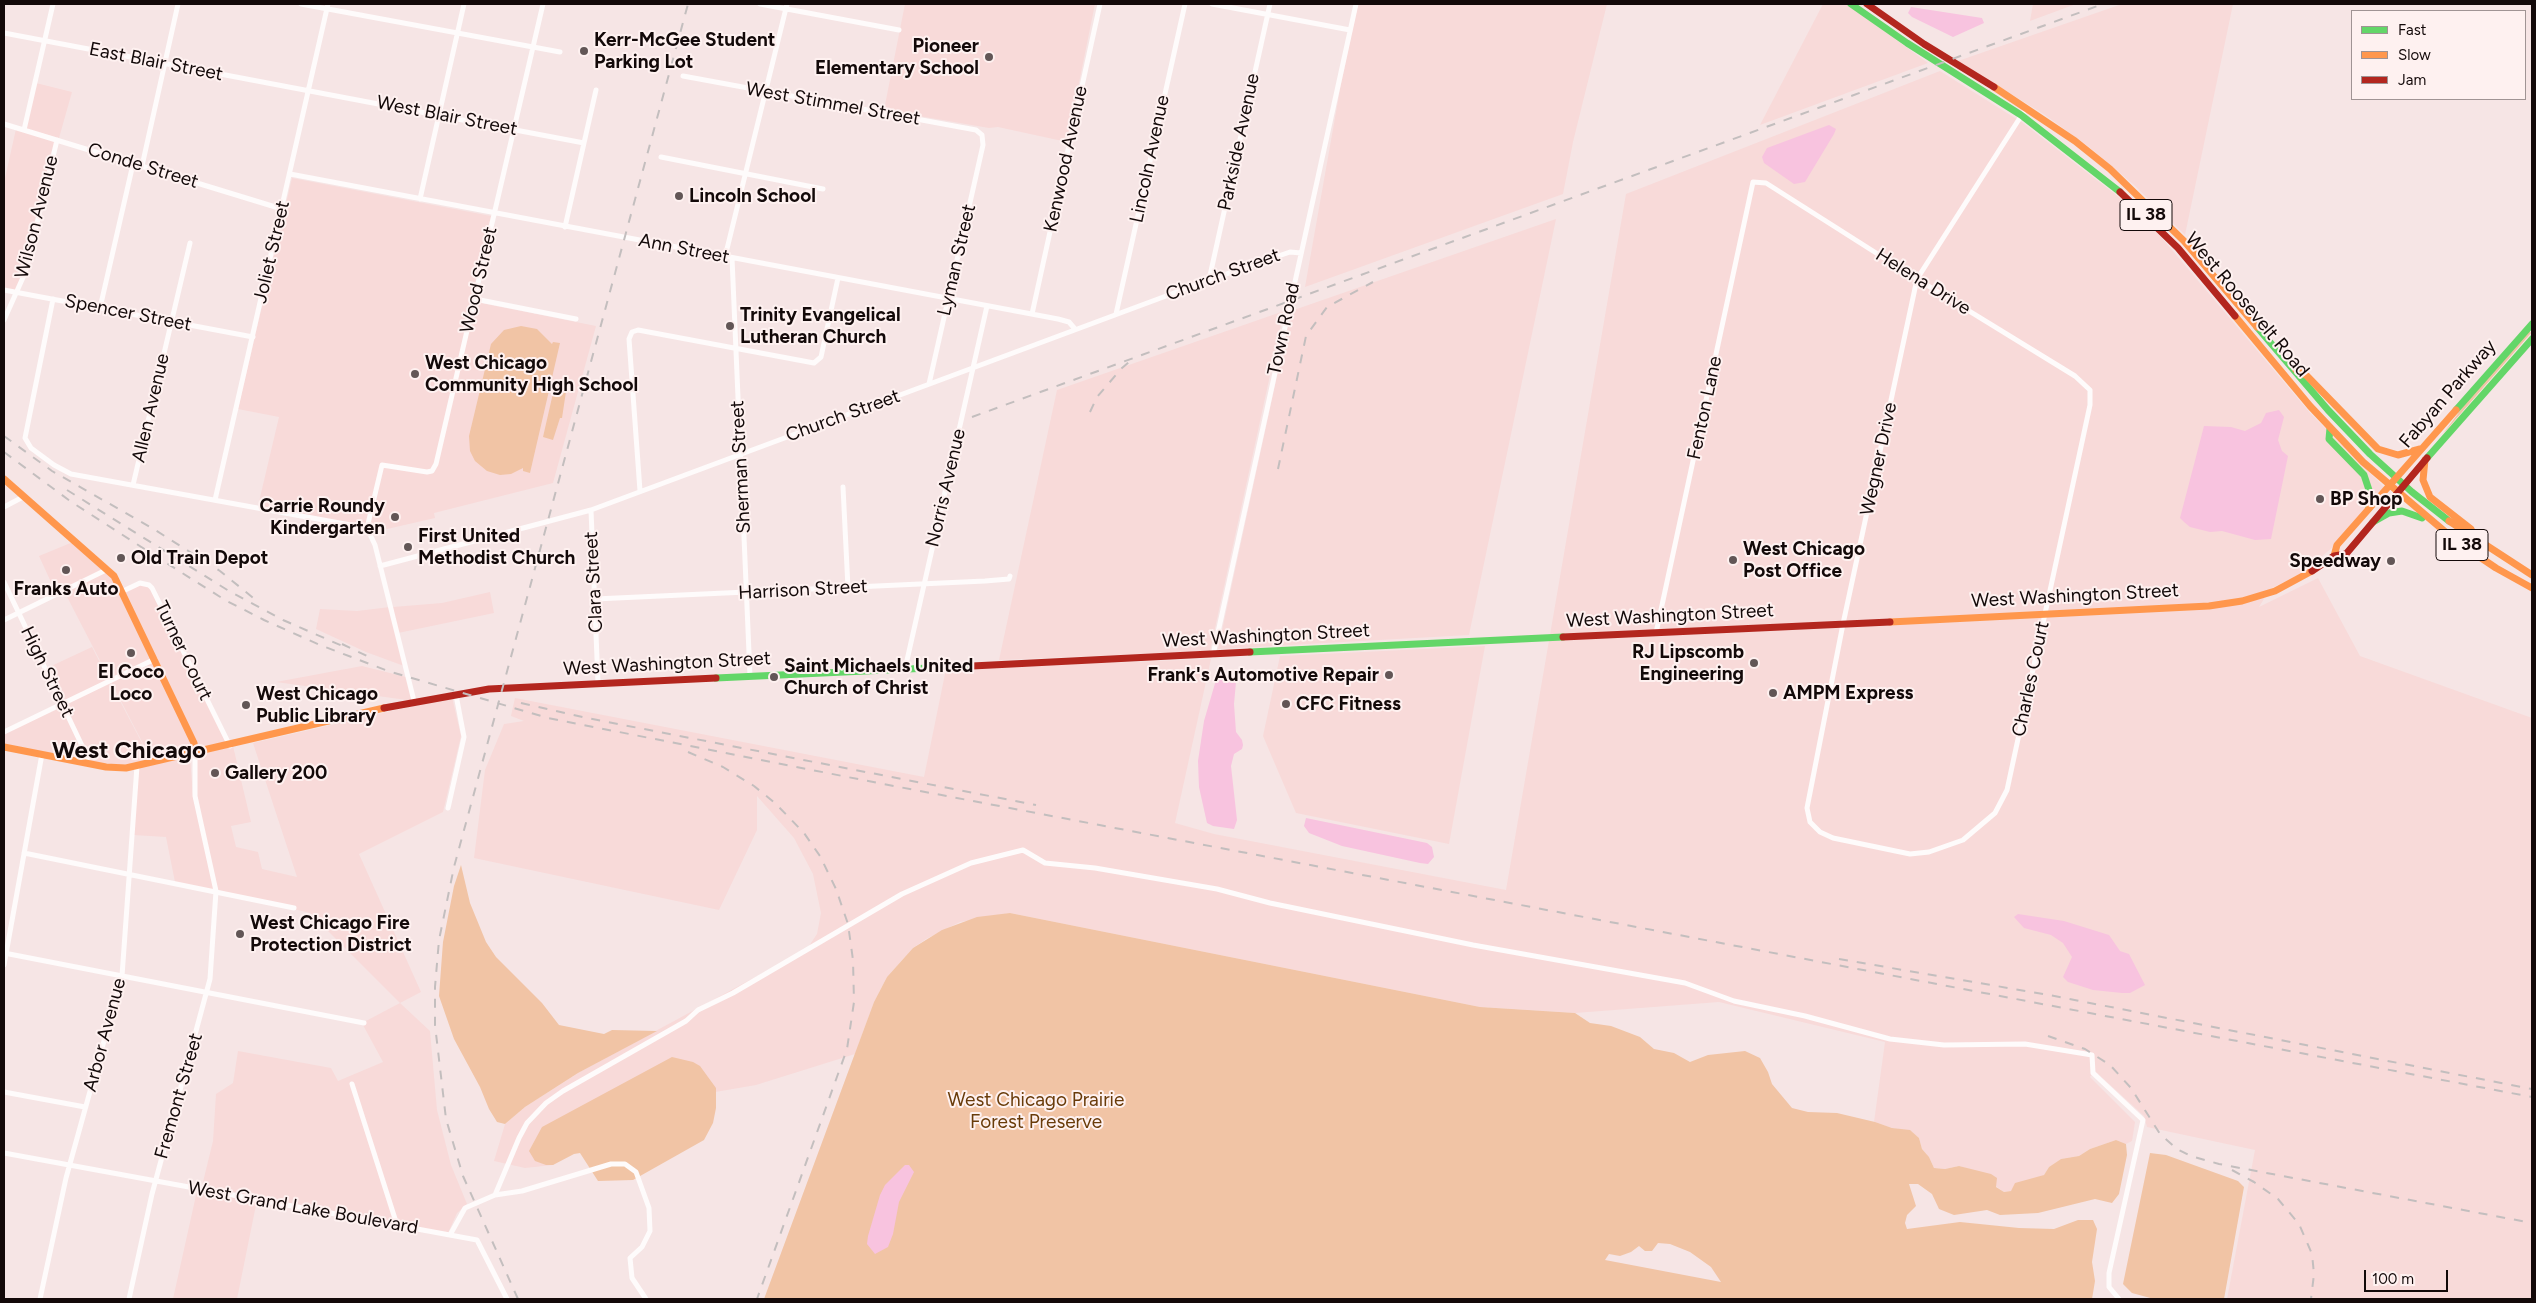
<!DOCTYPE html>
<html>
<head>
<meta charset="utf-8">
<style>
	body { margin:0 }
	#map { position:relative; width:2536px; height:1303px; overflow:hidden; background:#f6e5e5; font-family:Figtree,sans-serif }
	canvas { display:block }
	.frame { position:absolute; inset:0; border:5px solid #130909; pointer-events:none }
	.legend { position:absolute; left:2351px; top:10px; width:175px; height:90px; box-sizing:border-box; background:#fef1f0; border:1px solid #a09494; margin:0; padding:6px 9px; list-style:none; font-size:15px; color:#130909 }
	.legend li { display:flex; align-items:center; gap:10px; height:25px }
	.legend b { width:25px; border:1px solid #a09494 }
	.scale { position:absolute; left:2364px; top:1270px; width:84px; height:22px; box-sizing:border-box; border:2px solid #130909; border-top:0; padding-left:6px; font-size:15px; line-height:18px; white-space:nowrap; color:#130909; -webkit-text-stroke:4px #fef1f0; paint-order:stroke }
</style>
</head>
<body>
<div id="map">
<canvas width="2536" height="1303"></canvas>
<div class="frame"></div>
<ul class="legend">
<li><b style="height:6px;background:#63d668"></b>Fast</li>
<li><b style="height:6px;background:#ff974d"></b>Slow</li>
<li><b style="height:6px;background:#b3261e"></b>Jam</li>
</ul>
<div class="scale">100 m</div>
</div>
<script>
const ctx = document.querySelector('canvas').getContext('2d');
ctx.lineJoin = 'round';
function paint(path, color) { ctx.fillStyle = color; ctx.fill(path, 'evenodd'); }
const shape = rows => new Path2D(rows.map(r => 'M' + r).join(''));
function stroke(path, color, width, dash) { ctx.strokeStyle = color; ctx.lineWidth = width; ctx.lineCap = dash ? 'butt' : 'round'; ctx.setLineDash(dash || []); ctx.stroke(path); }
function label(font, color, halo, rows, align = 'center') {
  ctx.font = font + ' Figtree,sans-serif'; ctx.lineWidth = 4; ctx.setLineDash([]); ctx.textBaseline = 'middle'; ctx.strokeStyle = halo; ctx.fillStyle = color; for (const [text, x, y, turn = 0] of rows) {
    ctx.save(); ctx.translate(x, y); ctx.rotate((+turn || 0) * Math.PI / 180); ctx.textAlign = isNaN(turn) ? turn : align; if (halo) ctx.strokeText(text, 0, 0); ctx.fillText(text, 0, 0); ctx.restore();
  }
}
paint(shape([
	[905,4,1095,4,1067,142,998,127,989,128,884,110],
	[1358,4,1607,4,1573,142,1563,194,1305,287,1341,84],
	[1823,4,1847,4,1928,63,1760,125],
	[2033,4,2076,4,2030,21],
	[2122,4,2233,4,2185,235,2134,185,2089,147,2045,115,1958,61],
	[1940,71,2023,123,2120,198,2161,237,2311,414,2385,488,2333,547,2302,573,2270,589,2259,607,2318,578,2360,656,2532,718,2532,1299,2227,1299,2255,1150,2147,1127,2144,1116,2095,1071,2090,1077,2135,1122,2132,1141,2126,1144,2116,1140,2090,1149,2079,1156,2061,1159,2049,1167,2044,1175,2011,1191,2004,1192,1975,1171,1959,1166,1945,1169,1934,1168,1929,1157,1922,1149,1919,1138,1910,1131,1892,1128,1874,1122,1885,1042,1719,1002,1575,1013,1480,1007,1010,913,960,922,926,939,913,948,887,977,874,1002,855,1054,756,1085,698,1095,593,1122,553,1165,525,1168,494,1161,505,1124,525,1107,578,1073,807,949,817,934,821,913,813,874,794,838,757,796,757,830,719,910,474,858,485,770,504,724,524,721,511,716,515,698,924,777,946,669,1211,659,1175,823,1214,834,1506,890,1626,194],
	[36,83,72,92,59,138,26,129],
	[16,129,55,141,23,273,16,291,4,288,4,183],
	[292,178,491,216,471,301,596,326,553,483,434,513,435,518,374,532,365,526,258,506,279,417,238,409],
	[1556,219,1469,635,1218,649,1291,311],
	[1284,311,1210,651,999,660,1057,390],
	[73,542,104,569,56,593,39,556],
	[108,569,121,591,140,583,149,585,228,746,153,763,64,591],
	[490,592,494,613,398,633,393,607,442,603],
	[390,607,404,666,366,652,316,629,320,609,357,611],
	[1485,646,1449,844,1296,813,1263,736,1280,656],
	[92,647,109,680,63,701,47,668],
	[362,666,410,678,414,701,276,682],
	[110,682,152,762,133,766,89,762,64,704],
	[452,697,461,736,443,812,359,854,421,992,400,1003,430,1031,437,1110,451,1165,467,1204,457,1213,448,1233,202,1186,213,1141,216,1094,233,1083,238,1051,331,1068,338,1081,383,1062,363,1025,364,1022,400,1003,310,913,217,890,196,794,193,756,233,746,251,822,231,826,236,847,258,852,262,869,297,877,253,743],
	[62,706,85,753,86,762,4,746,4,733],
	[190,757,193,796,214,890,175,882,166,837,133,835,139,768],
	[197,1191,257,1200,237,1299,173,1299]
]), '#f8dad9');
paint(shape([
	[521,326,537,329,552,344,553,342,560,343,530,473,523,471,523,468,511,474,500,475,487,471,475,461,470,451,469,436,491,344,504,330],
	[2529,331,2531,333,2442,435,2472,395],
	[556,380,566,382,567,385,562,418,560,418,553,440,543,437],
	[461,865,470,903,486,942,496,957,542,1003,559,1025,604,1034,612,1030,657,1031,578,1073,525,1107,505,1124,497,1122,489,1109,480,1087,454,1039,439,996,443,942,454,886],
	[1010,913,1480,1007,1575,1013,1590,1023,1611,1026,1640,1037,1654,1049,1674,1053,1690,1062,1708,1055,1745,1051,1760,1058,1768,1072,1772,1084,1792,1108,1808,1112,1837,1113,1875,1122,1892,1128,1910,1130,1919,1138,1922,1149,1929,1157,1934,1168,1945,1169,1959,1166,1991,1174,1997,1178,1996,1187,2004,1192,2011,1191,2015,1183,2044,1175,2049,1167,2061,1159,2079,1156,2090,1149,2116,1140,2126,1144,2127,1155,2119,1194,2112,1203,2095,1199,2038,1213,2000,1215,1987,1210,1954,1215,1939,1209,1932,1194,1918,1184,1909,1184,1916,1206,1907,1215,1905,1223,1907,1229,1960,1222,2019,1228,2054,1229,2078,1220,2093,1220,2097,1229,2092,1262,2095,1281,2092,1299,764,1299,874,1002,887,977,913,948,942,930,977,917],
	[1658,1243,1670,1244,1690,1252,1711,1267,1721,1282,1605,1260,1609,1254,1620,1256,1631,1252,1639,1246,1645,1251,1652,1251],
	[672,1057,693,1062,700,1066,716,1088,716,1108,713,1123,704,1140,633,1180,598,1181,580,1153,574,1154,553,1165,546,1165,535,1161,529,1151,542,1127],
	[2150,1153,2166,1155,2238,1181,2244,1187,2224,1299,2154,1299,2132,1293,2123,1284]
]), '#f1c4a5');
paint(shape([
	[1911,7,1982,18,1984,23,1953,37,1912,17,1908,13],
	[1829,125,1836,129,1834,134,1805,182,1794,184,1764,163,1762,157,1767,148],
	[2279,410,2284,417,2278,440,2282,451,2288,456,2271,539,2255,540,2222,531,2210,532,2190,527,2184,522,2180,518,2204,426,2231,427,2245,431,2261,423,2266,413],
	[1225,676,1233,678,1236,682,1234,704,1236,732,1242,740,1243,745,1242,749,1234,754,1231,766,1237,820,1234,829,1213,826,1207,823,1199,787,1198,761,1204,721,1216,680],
	[1306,818,1427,843,1432,847,1434,857,1428,864,1420,863,1342,846,1309,833,1304,826],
	[2018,914,2064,921,2109,935,2120,951,2129,954,2145,985,2130,993,2122,993,2093,990,2068,982,2063,977,2072,957,2063,943,2051,935,2024,928,2014,917],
	[905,1165,909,1165,914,1172,899,1202,893,1234,888,1247,875,1254,867,1244,868,1236,880,1195,885,1185]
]), '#f8c3df');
stroke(shape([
	[301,4,560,52],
	[760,4,899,30],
	[1212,4,1350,30],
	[4,33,584,143],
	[683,76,976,130,982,135,983,145,929,384],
	[4,124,282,209],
	[24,130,53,4],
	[661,157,823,189],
	[142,166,178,4],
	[290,174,1058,319,1069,322,1075,329],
	[420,199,464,4],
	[565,227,596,90],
	[725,257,787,4],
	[732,258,750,676],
	[1209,280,1270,4],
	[4,290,253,337],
	[53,299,25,438,31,448,54,465,71,474,367,528],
	[475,299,576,319],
	[100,308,133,164],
	[1032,314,1100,4],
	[1116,314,1185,4],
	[4,320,25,273,57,140],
	[133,485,190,243],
	[843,487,848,588],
	[640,491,629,339,632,332,638,330,814,363,821,357,838,278],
	[215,500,328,4],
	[4,507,23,497],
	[591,510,598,683],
	[380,566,591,510,1209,280,1290,252,1301,253],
	[4,582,86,754,88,764],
	[121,592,140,583,149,585,152,588,230,746],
	[595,599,985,581,1009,579,1010,576],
	[4,620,108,569],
	[1656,633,1753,182,1766,183,1917,279,2075,376,2090,390,2090,405,2007,790,1995,813,1963,840,1929,852,1910,854,1833,838,1820,832,1810,822,1807,808,1843,624,1917,279,2023,113],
	[1213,655,1356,4],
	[905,669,987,306],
	[414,701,375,545,367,528,382,465,427,472,432,471,436,464,543,4],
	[4,732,155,659],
	[448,808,464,737,456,695],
	[24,853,294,908],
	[4,953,364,1023],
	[4,965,42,754],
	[352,1084,397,1225],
	[4,1092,85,1107],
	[4,1153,477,1240,507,1299],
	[495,1195,519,1138,527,1123,546,1103,563,1091,686,1021,698,1010,733,993,902,894,971,863,1023,850,1045,863,1095,868,1217,889,1270,903,1473,945,1685,983,1734,1001,1805,1016,1890,1039,1944,1045,2025,1044,2092,1055,2093,1073,2143,1120,2109,1273,2109,1287,2119,1299],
	[450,1235,465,1208,495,1195,522,1191,611,1164,625,1164,636,1172,649,1208,650,1231,642,1247,630,1258,632,1278,646,1299],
	[40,1299,66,1178,122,976,137,766],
	[129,1299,152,1194,210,979,216,891,195,796,195,754]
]), '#fefbfb', 5);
stroke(shape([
	[1851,4,1907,43,2021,115,2120,192],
	[2257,327,2328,410,2370,454,2412,492,2449,521],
	[2456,410,2532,324],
	[2330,428,2329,439,2364,475,2369,490,2369,508],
	[2427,458,2532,339],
	[2373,522,2389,513,2402,511,2422,518],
	[1250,652,1563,637],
	[716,678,972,666]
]), '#63d668', 7);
stroke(shape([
	[1994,87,2075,141,2110,169,2184,241,2257,327],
	[2235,316,2310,406,2363,462,2456,541,2496,568,2532,588],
	[2296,370,2307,376,2378,449,2398,455,2420,449],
	[2425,460,2423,480,2430,497,2471,529,2475,540],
	[4,479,114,576,194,743,195,754],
	[2449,521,2532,575],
	[2334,556,2337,545,2456,410],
	[1890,622,2209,606,2242,601,2275,591,2312,571],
	[4,747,106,767,126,768,384,708]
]), '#ff974d', 7);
stroke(shape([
	[1867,4,1924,44,1994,87],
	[2120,192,2178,248,2235,316],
	[2312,571,2334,556,2346,554,2427,458],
	[1563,637,1890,622],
	[972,666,1250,652],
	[384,708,489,689,716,678]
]), '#b3261e', 7);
stroke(shape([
	[1090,412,1097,397,1121,369,1130,361],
	[972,417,2103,4],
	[4,436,52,471,152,528,220,571,257,601],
	[4,452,70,501,149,552,225,600,264,620,320,645,388,671,548,718,878,783,2532,1097],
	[1278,469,1306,336,1327,307,1373,282],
	[67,490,229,591,283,620,347,648],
	[342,644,369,657],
	[521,703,587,718,1036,805],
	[688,752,723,767,754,786,775,803,804,833,820,856,836,889,848,924,853,960,854,1002,847,1049,757,1299],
	[1839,959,2049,995,2532,1089],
	[2048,1036,2085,1049,2110,1065,2131,1088,2160,1134,2177,1149,2191,1156,2219,1164,2532,1223],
	[2232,1170,2254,1182,2278,1199,2299,1224,2312,1254,2314,1274,2311,1299],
	[518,1299,463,1176,446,1119,435,1025,435,987,439,940,454,867,688,4]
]), '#c3bebe', 2, [9, 9]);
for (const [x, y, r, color] of [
	[584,51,5,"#625656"],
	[989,57,5,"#625656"],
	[679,196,5,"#625656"],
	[730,326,5,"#625656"],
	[415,374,5,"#625656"],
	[2320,499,5,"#625656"],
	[395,517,5,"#625656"],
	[408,547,5,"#625656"],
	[121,558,5,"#625656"],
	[1733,560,5,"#625656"],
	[2391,561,5,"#625656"],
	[66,570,5,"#625656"],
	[131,653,5,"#625656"],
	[1754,663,5,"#625656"],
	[1389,675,5,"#625656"],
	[774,677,5,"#625656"],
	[1773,693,5,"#625656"],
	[1286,704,5,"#625656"],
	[246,705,5,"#625656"],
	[215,773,5,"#625656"],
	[240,934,5,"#625656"]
]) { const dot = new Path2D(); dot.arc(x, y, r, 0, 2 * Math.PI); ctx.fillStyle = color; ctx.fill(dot); stroke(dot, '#fef1f0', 2); }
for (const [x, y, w] of [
	[2146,215,52],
	[2462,545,52]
]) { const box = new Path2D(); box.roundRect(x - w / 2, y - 15.5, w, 31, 4); ctx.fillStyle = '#fef1f0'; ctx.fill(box); stroke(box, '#130909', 1); }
label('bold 18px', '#130909', null, [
	["IL 38",2146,215],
	["IL 38",2462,545]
]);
label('bold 19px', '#130909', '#fef1f0', [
	["Kerr-McGee Student",594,40],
	["Parking Lot",594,62],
	["Pioneer",979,46,"right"],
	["Elementary School",979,68,"right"],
	["Lincoln School",689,196],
	["Trinity Evangelical",740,315],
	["Lutheran Church",740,337],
	["West Chicago",425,363],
	["Community High School",425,385],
	["BP Shop",2330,499],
	["Carrie Roundy",385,506,"right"],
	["Kindergarten",385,528,"right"],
	["First United",418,536],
	["Methodist Church",418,558],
	["West Chicago",1743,549],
	["Post Office",1743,571],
	["Old Train Depot",131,558],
	["Speedway",2381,561,"right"],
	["Franks Auto",66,589,"center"],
	["RJ Lipscomb",1744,652,"right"],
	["Engineering",1744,674,"right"],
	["Saint Michaels United",784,666],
	["Church of Christ",784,688],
	["El Coco",131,672,"center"],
	["Loco",131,694,"center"],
	["Frank's Automotive Repair",1379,675,"right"],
	["AMPM Express",1783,693],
	["West Chicago",256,694],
	["Public Library",256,716],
	["CFC Fitness",1296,704],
	["Gallery 200",225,773],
	["West Chicago Fire",250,923],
	["Protection District",250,945]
], 'left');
label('19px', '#130909', '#fef1f0', [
	["East Blair Street",156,62,11],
	["West Stimmel Street",833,104,10],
	["West Blair Street",447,116,11],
	["Parkside Avenue",1239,142,-78],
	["Kenwood Avenue",1066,159,-78],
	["Lincoln Avenue",1150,159,-78],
	["Conde Street",143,166,17],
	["Wilson Avenue",37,217,-76],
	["Ann Street",684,249,11],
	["Joliet Street",272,252,-77],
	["Lyman Street",957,260,-77],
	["Church Street",1223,275,-20],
	["Wood Street",479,280,-77],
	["Helena Drive",1923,282,32],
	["West Roosevelt Road",2247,305,50],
	["Spencer Street",128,313,11],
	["Town Road",1284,329,-78],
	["Fabyan Parkway",2448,394,-49],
	["Allen Avenue",151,408,-77],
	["Fenton Lane",1705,408,-78],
	["Church Street",843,416,-20],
	["Wegner Drive",1879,459,-78],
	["Sherman Street",741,467,-93],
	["Norris Avenue",946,488,-77],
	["Clara Street",594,582,-93],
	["Harrison Street",803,590,-3],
	["West Washington Street",2075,596,-3],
	["West Washington Street",1670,616,-3],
	["West Washington Street",1266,636,-3],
	["Turner Court",183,651,64],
	["West Washington Street",667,664,-3],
	["High Street",47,672,64],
	["Charles Court",2031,679,-78],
	["Arbor Avenue",105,1035,-75],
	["Fremont Street",179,1096,-74],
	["West Grand Lake Boulevard",303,1208,10]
]);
label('19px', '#693b09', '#fef1f0', [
	["West Chicago Prairie",1036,1100],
	["Forest Preserve",1036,1122]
]);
label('bold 24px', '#130909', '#fef1f0', [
	["West Chicago",129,751]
]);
</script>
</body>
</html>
